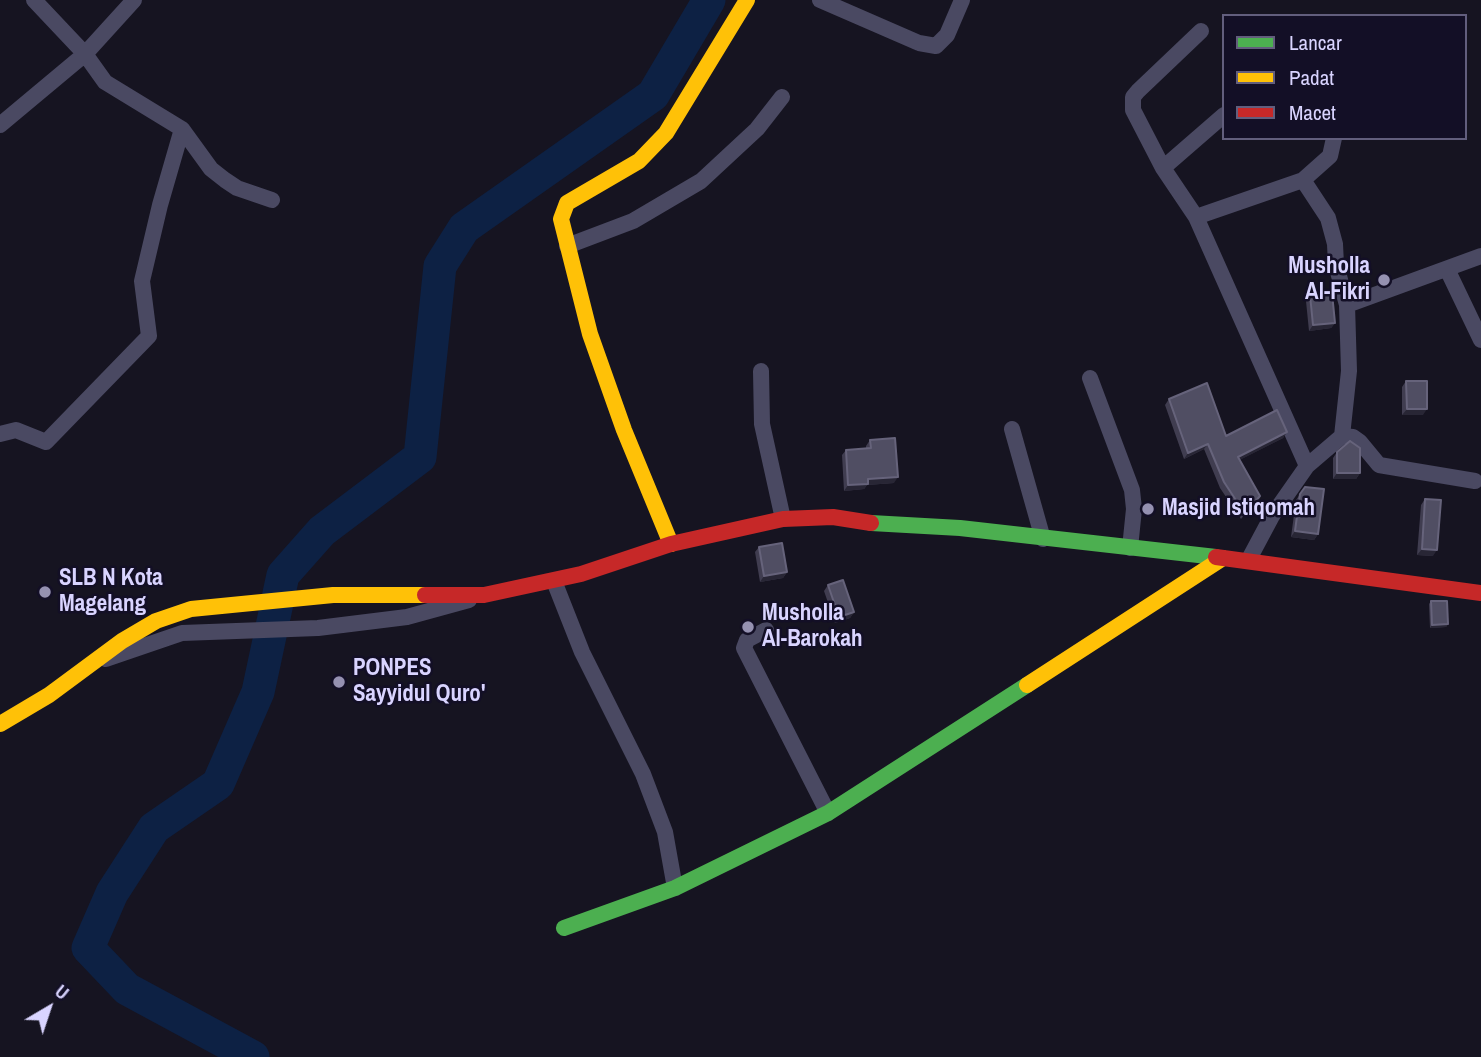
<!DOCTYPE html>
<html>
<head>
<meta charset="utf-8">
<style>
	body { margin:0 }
	#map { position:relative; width:1481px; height:1057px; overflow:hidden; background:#161421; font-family:"Archivo Narrow",sans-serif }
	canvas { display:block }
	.legend { position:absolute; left:1222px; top:14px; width:245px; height:126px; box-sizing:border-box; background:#130f26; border:2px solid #625e7d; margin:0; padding:9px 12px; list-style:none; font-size:21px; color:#d9d4ff }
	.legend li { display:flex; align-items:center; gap:14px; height:35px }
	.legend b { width:35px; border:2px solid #625e7d }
	.north { position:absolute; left:14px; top:973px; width:70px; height:70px; -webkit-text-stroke:5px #130f26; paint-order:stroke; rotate:39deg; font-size:19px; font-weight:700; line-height:28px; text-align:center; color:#d9d4ff }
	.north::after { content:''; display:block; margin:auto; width:24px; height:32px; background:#d9d4ff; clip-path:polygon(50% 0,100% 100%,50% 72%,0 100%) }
</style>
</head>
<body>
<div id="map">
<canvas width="1481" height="1057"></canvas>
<ul class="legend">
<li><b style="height:9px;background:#4caf50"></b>Lancar</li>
<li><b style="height:9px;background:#ffc107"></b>Padat</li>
<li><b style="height:9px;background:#c62828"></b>Macet</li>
</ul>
<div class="north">U</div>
</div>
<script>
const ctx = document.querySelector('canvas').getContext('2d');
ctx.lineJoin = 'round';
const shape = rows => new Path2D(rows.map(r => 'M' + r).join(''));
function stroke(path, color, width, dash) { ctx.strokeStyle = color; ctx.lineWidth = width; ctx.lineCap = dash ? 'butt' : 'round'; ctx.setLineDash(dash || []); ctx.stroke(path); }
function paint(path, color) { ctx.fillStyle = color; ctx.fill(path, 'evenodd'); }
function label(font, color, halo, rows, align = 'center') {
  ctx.font = font + ' "Archivo Narrow",sans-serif'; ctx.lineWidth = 5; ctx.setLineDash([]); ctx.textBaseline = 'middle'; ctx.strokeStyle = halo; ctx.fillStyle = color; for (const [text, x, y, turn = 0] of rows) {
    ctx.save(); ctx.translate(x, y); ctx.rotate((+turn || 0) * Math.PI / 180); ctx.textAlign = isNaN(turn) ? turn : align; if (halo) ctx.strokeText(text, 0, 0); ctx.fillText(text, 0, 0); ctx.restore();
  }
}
stroke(shape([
	[253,1057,127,989,88,948,112,893,154,828,218,784,258,692,283,575,322,531,420,457,440,266,464,228,653,95,709,0]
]), '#0d2144', 33);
stroke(shape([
	[34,0,85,54,105,82,182,129,211,169,225,180,237,188,272,200],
	[820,0,919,43,936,46,947,35,962,0],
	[1201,31,1138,91,1133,97,1133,110,1163,168,1196,217,1307,466],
	[0,125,85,54,134,0],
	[1334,138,1330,156,1303,180,1328,218,1335,244,1336,265,1347,305],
	[1163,168,1224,115],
	[1196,217,1303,180],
	[567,246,633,221,701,181,757,129,782,97],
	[1447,269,1481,340],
	[761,371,762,424,783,519],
	[1090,378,1132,490,1134,509,1130,548],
	[1012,429,1043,539],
	[0,434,16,430,46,442,149,336,142,281,160,205,182,129],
	[1342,436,1353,437,1360,442,1379,465,1475,481],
	[1248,561,1272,516,1307,466,1342,436,1349,371,1347,305,1481,256],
	[554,581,582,652,643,774,665,832,675,888],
	[766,630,747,640,744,648,828,813],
	[106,659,182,633,318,628,407,617,469,600]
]), '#4a4962', 16);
stroke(shape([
	[871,523,960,528,1216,557],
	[564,928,675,888,828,813,1027,685]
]), '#4caf50', 16);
stroke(shape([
	[671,544,624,430,590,334,561,219,567,203,639,161,666,133,747,0],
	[1027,685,1223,558],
	[0,724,49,695,122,641,156,621,191,609,333,595,425,595]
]), '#ffc107', 16);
stroke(shape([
	[1216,557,1481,593],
	[425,595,484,595,581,574,671,544,783,519,833,517,871,523]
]), '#c62828', 16);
paint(shape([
	[1310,295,1335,323,1331,328,1309,331,1306,301],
	[1406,381,1423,415,1402,415,1402,387],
	[1169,399,1226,436,1287,432,1283,438,1239,460,1256,501,1241,519,1220,488,1204,449,1184,459,1165,405],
	[870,440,894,483,867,485,864,489,844,491,842,455,846,450,866,448,866,446],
	[1337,452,1360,473,1356,479,1333,479,1333,458],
	[1305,487,1318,534,1314,540,1291,537,1296,500],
	[1425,499,1433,556,1417,555,1421,505],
	[759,547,787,572,783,578,760,582,755,552],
	[828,585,854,612,850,618,835,623,824,591],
	[1431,601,1448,624,1446,627,1430,628,1429,604]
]), '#403d50');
paint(shape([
	[1335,323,1331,328,1309,331,1313,325],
	[1407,409,1427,409,1423,415,1402,415],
	[1287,432,1283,438,1234,463,1238,457],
	[1208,444,1204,449,1184,459,1188,453],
	[1337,473,1360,473,1356,479,1333,479],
	[898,477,894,483,867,485,864,489,844,491,848,485,868,479],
	[1295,531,1318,534,1314,540,1291,537],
	[1422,549,1437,550,1433,556,1417,555],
	[787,572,783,578,760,582,764,576],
	[854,612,850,618,835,623,839,617],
	[1448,624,1446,627,1430,628,1432,625]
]), '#282635');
const building = shape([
	[1332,293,1335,323,1313,325,1310,295,1332,293],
	[1406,381,1427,381,1427,409,1407,409,1406,381],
	[1207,383,1226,436,1277,410,1287,432,1238,457,1260,496,1245,514,1224,482,1208,444,1188,453,1169,399,1207,383],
	[895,438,898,477,868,479,868,484,848,485,846,450,871,448,870,440,895,438],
	[1350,441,1360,448,1360,473,1337,473,1337,452,1350,441],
	[1305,487,1324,489,1318,534,1295,531,1300,494,1305,487],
	[1425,499,1441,500,1437,550,1422,549,1425,499],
	[782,543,787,572,764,576,759,547,782,543],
	[843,580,854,612,839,617,828,585,843,580],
	[1431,601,1447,601,1448,624,1432,625,1431,601]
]);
paint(building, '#504e63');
stroke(building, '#66637b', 2);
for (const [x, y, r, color] of [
	[1384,280,7,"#9591b1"],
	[1148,509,7,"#9591b1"],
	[45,592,7,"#9591b1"],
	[748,627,7,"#9591b1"],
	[339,682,7,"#9591b1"]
]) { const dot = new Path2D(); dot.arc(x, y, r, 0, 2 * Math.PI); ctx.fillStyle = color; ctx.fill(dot); stroke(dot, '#130f26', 2.5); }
label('bold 23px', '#d9d4ff', '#130f26', [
	["Musholla",1370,267,"right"],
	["Al-Fikri",1370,293,"right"],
	["Masjid Istiqomah",1162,509],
	["SLB N Kota",59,579],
	["Magelang",59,605],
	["Musholla",762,614],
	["Al-Barokah",762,640],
	["PONPES",353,669],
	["Sayyidul Quro'",353,695]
], 'left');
</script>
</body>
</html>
